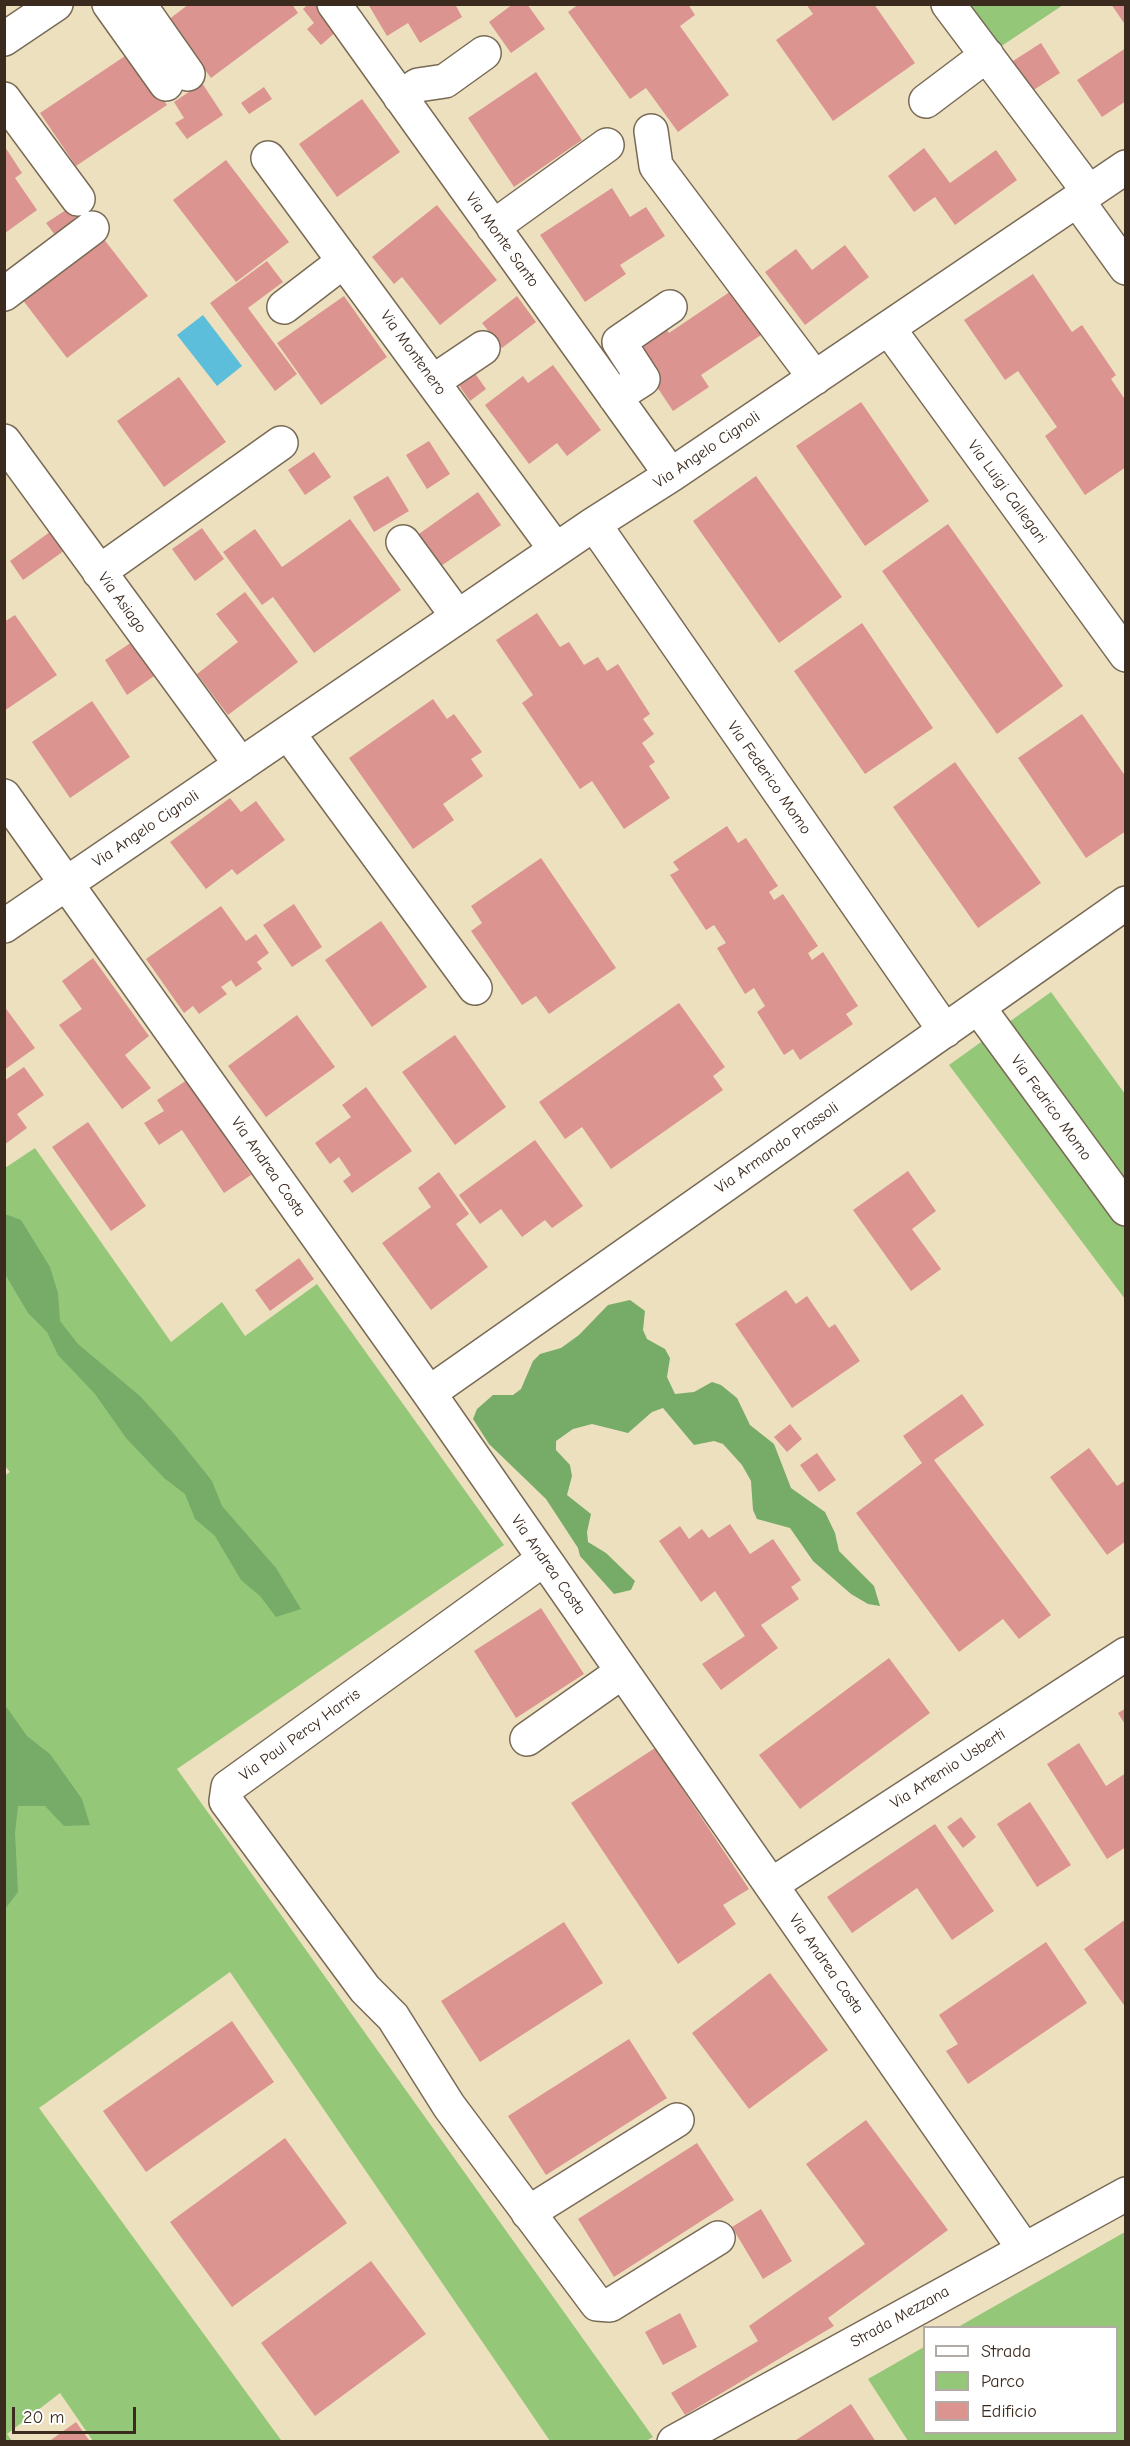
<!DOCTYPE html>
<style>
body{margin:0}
#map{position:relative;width:1130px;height:2446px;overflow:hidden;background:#ede0bf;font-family:"Comic Neue",sans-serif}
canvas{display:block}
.frame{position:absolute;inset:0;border:6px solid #3b2a1e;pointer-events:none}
.legend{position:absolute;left:923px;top:2326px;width:195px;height:108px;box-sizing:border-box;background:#fff;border:2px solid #b1aaa5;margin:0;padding:8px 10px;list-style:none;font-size:18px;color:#3b2a1e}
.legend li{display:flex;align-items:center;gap:12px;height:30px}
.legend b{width:30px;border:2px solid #b1aaa5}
.scale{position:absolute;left:12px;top:2407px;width:124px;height:27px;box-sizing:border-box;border:3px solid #3b2a1e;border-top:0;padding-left:8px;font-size:18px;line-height:21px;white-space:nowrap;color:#3b2a1e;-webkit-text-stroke:4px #fff;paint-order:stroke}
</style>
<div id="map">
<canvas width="1130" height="2446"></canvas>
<div class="frame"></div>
<ul class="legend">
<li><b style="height:8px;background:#fff"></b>Strada</li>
<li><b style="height:16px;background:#94c778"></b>Parco</li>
<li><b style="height:16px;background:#db9490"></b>Edificio</li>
</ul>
<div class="scale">20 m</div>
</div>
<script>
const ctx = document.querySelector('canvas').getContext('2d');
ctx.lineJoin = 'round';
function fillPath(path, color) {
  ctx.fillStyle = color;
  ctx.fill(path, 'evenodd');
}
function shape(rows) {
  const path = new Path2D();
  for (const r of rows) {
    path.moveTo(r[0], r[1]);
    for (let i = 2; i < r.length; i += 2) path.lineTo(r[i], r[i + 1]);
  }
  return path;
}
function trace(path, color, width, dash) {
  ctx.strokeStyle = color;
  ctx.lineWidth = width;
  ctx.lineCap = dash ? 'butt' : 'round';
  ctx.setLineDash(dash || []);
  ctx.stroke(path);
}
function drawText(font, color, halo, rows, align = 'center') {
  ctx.font = font + ' "Comic Neue",sans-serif';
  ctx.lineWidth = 4.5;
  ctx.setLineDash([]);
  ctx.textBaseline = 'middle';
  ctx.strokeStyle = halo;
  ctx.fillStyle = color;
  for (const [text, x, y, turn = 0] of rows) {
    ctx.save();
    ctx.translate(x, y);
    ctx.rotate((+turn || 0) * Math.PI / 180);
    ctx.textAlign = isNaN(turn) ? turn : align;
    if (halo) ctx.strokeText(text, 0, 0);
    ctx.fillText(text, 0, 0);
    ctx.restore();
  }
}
fillPath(shape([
 [965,5,1063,5,997,49],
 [1051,992,1125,1094,1125,1299,949,1065],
 [35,1148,171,1342,222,1302,245,1336,317,1284,504,1545,177,1769,653,2437,644,2442,550,2441,230,1972,39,2108,281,2440,93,2441,60,2393,7,2434,12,2441,5,2441,4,1476,10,1472,4,1465,5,1168],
 [1125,2232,1125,2441,908,2441,868,2379,924,2347,924,2432,1116,2432,1116,2328,958,2327]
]), '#94c778');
fillPath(shape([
 [5,1214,21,1220,50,1267,58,1293,60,1321,78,1344,140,1396,176,1436,212,1481,222,1506,276,1568,301,1609,276,1617,260,1596,241,1580,215,1536,195,1519,185,1494,164,1478,126,1438,95,1394,58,1355,47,1332,28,1313,5,1274],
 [630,1300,645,1311,643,1330,647,1339,665,1349,670,1358,667,1377,675,1394,694,1392,712,1382,721,1385,737,1398,750,1425,774,1444,791,1488,825,1512,835,1533,839,1551,874,1586,880,1606,868,1604,851,1594,813,1561,790,1528,757,1519,753,1510,751,1481,742,1465,723,1444,714,1441,694,1445,663,1408,652,1412,628,1433,592,1424,573,1429,556,1441,556,1450,570,1465,572,1476,567,1495,591,1514,587,1532,588,1542,606,1553,635,1581,631,1590,614,1594,580,1556,578,1548,546,1499,489,1444,473,1419,477,1409,493,1395,513,1395,521,1389,533,1361,540,1354,561,1348,579,1335,608,1305],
 [5,1705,27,1736,50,1754,82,1799,90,1825,64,1826,45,1806,18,1806,15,1833,18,1892,5,1909]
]), '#77ac68');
fillPath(shape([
 [203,315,242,366,217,386,177,335]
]), '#5cbeda');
fillPath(shape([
 [189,4,292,4,298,13,211,78,168,20],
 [308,4,315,4,337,31,321,45,307,29,314,23,303,9],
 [368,4,455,4,462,17,420,43,408,23,387,36],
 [513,4,527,4,545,29,511,53,489,22],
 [579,4,688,4,695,15,680,26,729,95,678,132,646,88,630,99,568,12],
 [806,4,874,4,915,63,833,121,776,40,813,14],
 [1111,4,1126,4,1126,26],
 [1041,43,1060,73,1032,91,1013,61],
 [1126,48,1126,101,1102,117,1077,80],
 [131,52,167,105,76,166,40,113],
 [536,72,582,140,514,187,468,118],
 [202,83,223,115,187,139,175,123,184,118,174,102],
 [264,87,272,99,249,114,241,103],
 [362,99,400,152,337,197,299,144],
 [5,147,22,173,15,178,37,210,5,233],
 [924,148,950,183,996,150,1017,180,955,225,935,197,914,212,888,176],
 [226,160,289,242,236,282,173,200],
 [612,188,630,217,646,207,665,236,620,265,626,274,585,302,540,235],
 [437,205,497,280,440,325,402,277,394,284,372,257],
 [69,208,77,220,55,235,46,223],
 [103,238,148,296,67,358,22,299],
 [845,245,869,277,805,325,765,272,796,249,812,270],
 [267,261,283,282,248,308,297,374,275,391,210,303],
 [1033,274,1072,332,1082,325,1116,375,1111,379,1126,401,1126,467,1085,495,1045,436,1057,427,1018,371,1005,380,964,320],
 [734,289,764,333,701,375,709,387,673,411,627,342,660,320,669,333],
 [344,296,387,357,321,405,277,343],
 [517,296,536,322,502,348,482,323],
 [553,365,601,430,567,456,557,443,529,464,485,405,523,376,528,383],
 [474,372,486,389,470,401,458,384],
 [179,377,226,442,164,487,117,421],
 [861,402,929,501,865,546,796,446],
 [429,441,450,474,427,489,406,455],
 [314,452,331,477,305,495,288,470],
 [388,476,409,511,374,532,353,497],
 [756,476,842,597,779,643,693,521],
 [478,492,501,525,438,568,416,536],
 [350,519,401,590,314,653,273,597,262,605,223,552,255,529,282,567],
 [948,524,1063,686,997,734,882,571],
 [202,528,224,559,195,581,172,549],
 [54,529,68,548,23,580,10,561],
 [245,592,298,662,228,715,197,674,238,642,216,614],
 [537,613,560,647,569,642,584,665,598,657,607,671,618,664,650,714,643,719,654,734,642,743,655,762,649,766,670,798,624,829,592,781,580,789,522,703,533,695,496,640],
 [15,615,57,675,4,711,4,622],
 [862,623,933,728,865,774,794,671],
 [135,640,157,674,127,695,105,660],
 [433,699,447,719,454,714,482,752,471,759,483,776,443,804,454,820,413,849,349,758],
 [92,701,130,757,70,798,32,742],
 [1082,714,1126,777,1126,831,1086,858,1018,758],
 [955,762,1041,883,978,928,893,807],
 [230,798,241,812,256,801,285,840,237,875,232,869,206,889,170,842],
 [727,826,738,843,746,838,778,886,769,892,774,900,783,894,818,946,808,953,812,960,823,952,858,1006,846,1014,853,1024,800,1060,793,1049,784,1055,757,1012,765,1006,754,988,745,994,717,948,726,943,714,925,706,930,670,875,679,870,673,862],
 [541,858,616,968,549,1014,536,996,522,1005,471,931,482,923,471,906],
 [294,904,322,947,292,967,263,925],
 [221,906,246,941,256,934,269,953,257,962,262,969,236,987,231,980,221,987,227,994,199,1014,193,1006,184,1013,146,959],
 [381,921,427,987,372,1027,325,960],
 [93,958,149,1036,125,1055,151,1088,122,1109,59,1025,82,1009,62,981],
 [679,1003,725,1067,713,1076,723,1090,611,1169,582,1127,565,1139,539,1102],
 [4,1006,35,1048,4,1070],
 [297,1015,335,1067,266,1117,228,1066],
 [455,1035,506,1107,455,1145,402,1072],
 [24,1067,44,1095,17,1114,27,1128,4,1145,4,1081],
 [187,1080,251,1175,224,1193,182,1130,159,1145,144,1123,164,1111,157,1100],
 [366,1087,412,1151,352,1193,343,1181,351,1175,339,1157,330,1164,315,1143,351,1117,342,1105],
 [88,1122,146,1206,111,1231,52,1147],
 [535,1140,583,1206,552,1228,545,1220,522,1237,501,1209,480,1224,459,1195],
 [908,1171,936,1211,912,1229,941,1269,911,1291,853,1210],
 [439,1172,469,1214,456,1224,488,1267,431,1310,382,1243,431,1207,418,1188],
 [299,1258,314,1279,270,1311,255,1290],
 [786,1290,796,1304,807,1296,829,1328,835,1324,860,1361,792,1408,735,1324],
 [962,1394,984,1425,934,1460,1051,1615,1019,1639,1003,1619,959,1652,856,1513,922,1463,903,1436],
 [790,1424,802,1439,787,1452,774,1437],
 [1089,1448,1117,1486,1126,1480,1126,1541,1107,1555,1050,1477],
 [817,1453,836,1480,819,1492,800,1465],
 [730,1524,750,1554,773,1539,801,1580,791,1587,799,1599,761,1625,778,1648,721,1690,702,1664,745,1636,715,1591,701,1602,659,1541,680,1526,689,1539,702,1529,709,1538],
 [541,1608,584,1674,516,1718,474,1651],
 [889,1658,930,1713,800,1809,759,1755],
 [1126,1708,1126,1726,1118,1713],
 [1079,1743,1106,1786,1126,1773,1126,1847,1107,1859,1047,1764],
 [655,1748,749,1889,723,1905,736,1924,678,1964,571,1803],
 [1030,1802,1071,1865,1037,1887,997,1824],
 [961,1817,976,1837,963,1848,947,1827],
 [935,1824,994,1911,952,1940,917,1888,852,1933,827,1897],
 [1126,1919,1126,2008,1084,1949],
 [564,1922,603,1983,480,2062,441,2001],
 [1046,1942,1087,2003,968,2084,946,2051,958,2044,939,2015],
 [770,1973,828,2050,749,2109,692,2033],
 [232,2021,274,2082,146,2172,103,2111],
 [629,2039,667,2098,546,2175,508,2116],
 [866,2120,948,2230,828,2318,834,2326,685,2415,671,2393,758,2341,749,2326,865,2244,806,2164],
 [285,2138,347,2223,232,2307,170,2222],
 [697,2143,734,2200,614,2277,578,2219],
 [761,2209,792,2261,763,2279,732,2227],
 [371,2261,426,2334,315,2416,261,2343],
 [680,2313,697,2347,663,2365,645,2332],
 [851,2404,876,2442,793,2442],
 [76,2422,89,2440,48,2442]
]), '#db9490');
const minor = shape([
 [109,4,166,84],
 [139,4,188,74],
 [334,4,671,475],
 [948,4,1089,192],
 [4,39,56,4],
 [400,97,418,85,445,81,484,53],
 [4,99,78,199],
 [926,101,987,55],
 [651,131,656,166,815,378],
 [268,158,556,550],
 [1077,200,1126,268],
 [493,227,607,145],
 [4,294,92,228],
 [284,307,344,261],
 [889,329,1126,655],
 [434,381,483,348],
 [615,397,643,379,619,342,670,307],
 [4,441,241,765],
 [594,524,945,1031],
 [403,542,458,617],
 [99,572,281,443],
 [288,733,475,988],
 [4,796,429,1393,1024,2249],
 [4,926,594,524,671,475,1126,167],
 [978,1007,1126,1209],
 [429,1393,1126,903],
 [544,1559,228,1787,226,1801,365,1989,393,2017,449,2106,597,2304,610,2305,718,2238],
 [527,1739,622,1672],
 [771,1885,1126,1654],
 [528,2213,677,2120],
 [674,2442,1126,2194]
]);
trace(minor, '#796a56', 36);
trace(minor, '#fff', 33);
drawText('16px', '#3b2a1e', '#fff', [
 ["Via Monte Santo",502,240,54],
 ["Via Montenero",413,353,54],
 ["Via Angelo Cignoli",707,450,-34],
 ["Via Luigi Callegari",1007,492,54],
 ["Via Asiago",122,603,54],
 ["Via Federico Momo",769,778,55],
 ["Via Angelo Cignoli",146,829,-34],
 ["Via Fedrico Momo",1051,1108,54],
 ["Via Armando Prassoli",777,1148,-35],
 ["Via Andrea Costa",268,1167,55],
 ["Via Andrea Costa",548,1565,55],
 ["Via Paul Percy Harris",300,1735,-36],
 ["Via Artemio Usberti",948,1769,-33],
 ["Via Andrea Costa",826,1964,55],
 ["Strada Mezzana",900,2317,-29]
]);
</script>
